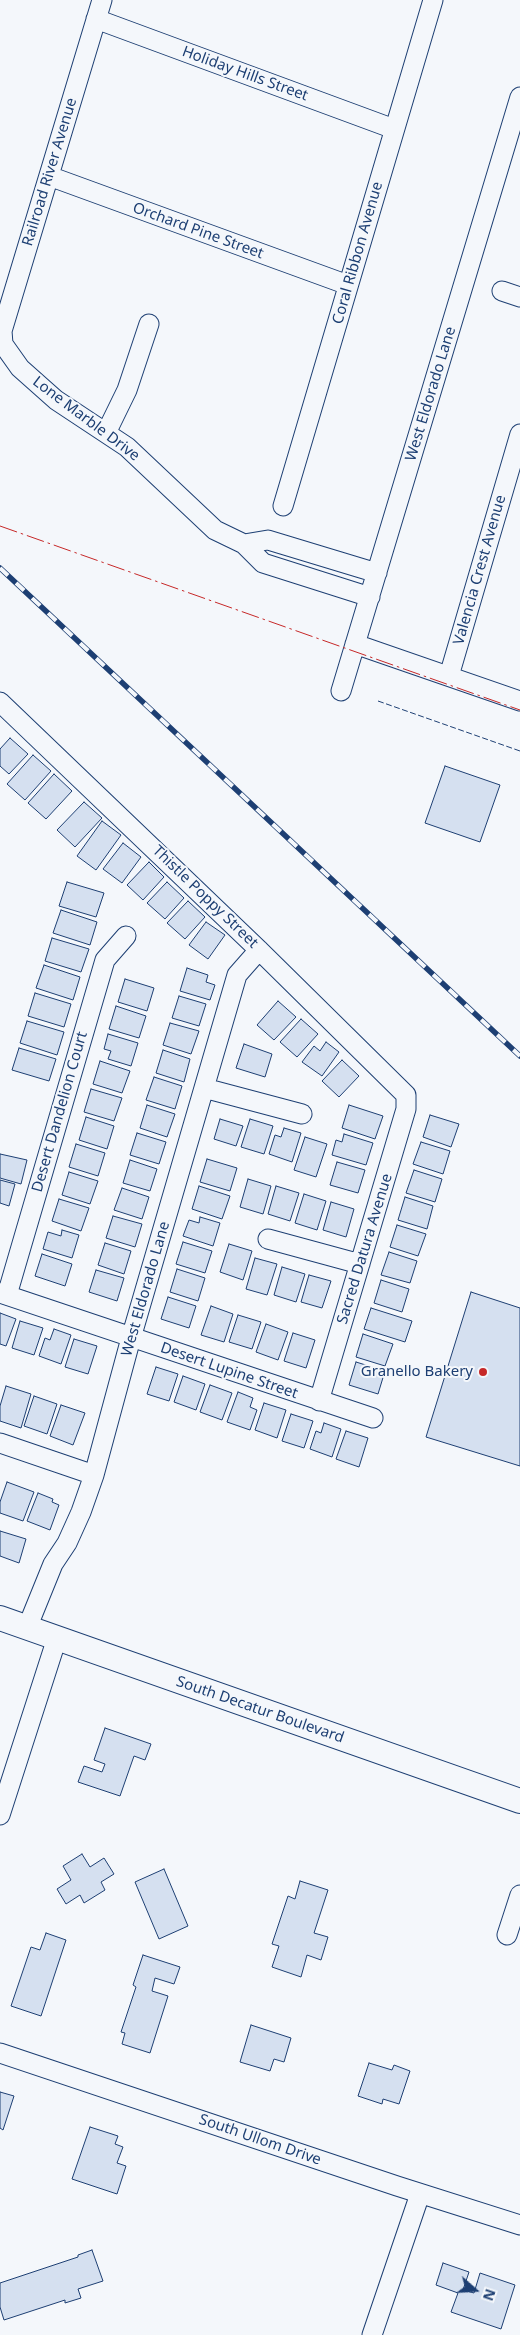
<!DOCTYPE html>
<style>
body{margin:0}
#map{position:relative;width:520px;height:2335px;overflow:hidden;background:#f4f7fb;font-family:"Noto Sans",sans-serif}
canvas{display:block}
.north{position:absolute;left:450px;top:2265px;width:50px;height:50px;-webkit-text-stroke:4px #f4f7fb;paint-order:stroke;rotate:109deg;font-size:14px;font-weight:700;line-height:20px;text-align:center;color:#1d3f73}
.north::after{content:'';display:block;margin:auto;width:18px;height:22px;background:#1d3f73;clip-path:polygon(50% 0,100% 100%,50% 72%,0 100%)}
</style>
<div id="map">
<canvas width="520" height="2335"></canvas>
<div class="north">N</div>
</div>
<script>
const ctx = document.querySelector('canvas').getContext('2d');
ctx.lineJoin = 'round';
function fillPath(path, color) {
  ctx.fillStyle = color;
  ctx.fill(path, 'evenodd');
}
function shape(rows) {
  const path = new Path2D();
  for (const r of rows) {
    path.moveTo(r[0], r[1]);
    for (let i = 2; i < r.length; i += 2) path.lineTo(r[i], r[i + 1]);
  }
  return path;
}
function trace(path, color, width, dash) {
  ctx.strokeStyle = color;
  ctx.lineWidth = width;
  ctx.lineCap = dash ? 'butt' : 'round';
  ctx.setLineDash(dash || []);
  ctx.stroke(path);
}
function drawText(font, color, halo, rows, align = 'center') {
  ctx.font = font + ' "Noto Sans",sans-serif';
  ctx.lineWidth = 4;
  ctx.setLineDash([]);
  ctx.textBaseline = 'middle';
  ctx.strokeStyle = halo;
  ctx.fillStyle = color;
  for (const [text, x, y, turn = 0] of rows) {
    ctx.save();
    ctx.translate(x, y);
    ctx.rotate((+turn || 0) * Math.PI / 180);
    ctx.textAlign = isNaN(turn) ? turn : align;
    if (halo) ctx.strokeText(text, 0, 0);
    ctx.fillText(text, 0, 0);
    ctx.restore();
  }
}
const building = shape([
 [10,738,28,754,9,774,0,766,0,749,10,738],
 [33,755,51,771,25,800,7,784,33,755],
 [445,766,500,785,480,842,425,823,445,766],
 [54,774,72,791,46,819,28,803,54,774],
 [84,802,102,818,75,847,57,830,84,802],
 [102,821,121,835,96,870,77,856,102,821],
 [123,843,141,857,122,883,103,869,123,843],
 [149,862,164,877,143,900,127,885,149,862],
 [67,882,104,893,96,917,59,906,67,882],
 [167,882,184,898,165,919,147,903,167,882],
 [188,901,205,917,185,939,167,923,188,901],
 [61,910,97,922,90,945,53,933,61,910],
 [206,922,225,935,208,959,189,945,206,922],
 [52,938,89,949,81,972,45,961,52,938],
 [44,965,80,977,73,1000,36,988,44,965],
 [187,968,208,975,206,982,215,985,210,1000,180,991,187,968],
 [125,979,154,988,147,1011,118,1002,125,979],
 [35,993,71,1004,64,1027,28,1016,35,993],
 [179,996,206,1004,199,1026,172,1018,179,996],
 [278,1001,296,1017,274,1040,257,1025,278,1001],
 [116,1006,146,1016,139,1038,109,1029,116,1006],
 [301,1019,318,1034,297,1057,280,1042,301,1019],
 [27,1021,64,1032,57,1055,20,1043,27,1021],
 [170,1023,199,1031,191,1054,163,1045,170,1023],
 [108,1034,138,1043,131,1066,108,1059,111,1051,104,1049,108,1034],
 [326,1042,339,1052,322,1076,302,1062,314,1046,320,1051,326,1042],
 [244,1044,272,1054,265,1077,236,1068,244,1044],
 [19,1048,56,1059,49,1081,12,1070,19,1048],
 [163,1050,190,1059,184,1082,156,1073,163,1050],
 [342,1060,359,1076,339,1097,322,1081,342,1060],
 [100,1061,130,1071,122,1093,93,1084,100,1061],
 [154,1077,182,1086,175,1109,146,1100,154,1077],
 [91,1089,122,1098,114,1121,84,1112,91,1089],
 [147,1105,175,1114,167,1137,140,1128,147,1105],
 [349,1105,383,1116,375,1139,342,1128,349,1105],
 [430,1115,459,1124,451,1147,423,1137,430,1115],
 [86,1117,114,1126,107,1149,79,1140,86,1117],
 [220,1119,243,1126,236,1146,214,1139,220,1119],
 [250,1119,273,1126,264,1154,241,1147,250,1119],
 [284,1128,301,1133,292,1162,269,1154,275,1135,281,1137,284,1128],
 [137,1133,166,1142,159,1164,130,1155,137,1133],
 [344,1134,373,1143,366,1165,332,1155,336,1140,342,1142,344,1134],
 [305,1137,327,1144,316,1177,294,1170,305,1137],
 [421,1142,450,1151,443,1174,413,1164,421,1142],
 [76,1144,105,1153,98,1176,69,1167,76,1144],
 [0,1154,27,1160,21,1184,0,1178,0,1154],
 [207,1159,237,1168,230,1191,200,1182,207,1159],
 [130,1160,157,1169,150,1191,123,1183,130,1160],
 [337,1162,365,1170,358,1193,330,1185,337,1162],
 [414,1170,442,1179,435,1202,406,1193,414,1170],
 [69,1172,98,1181,90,1204,62,1195,69,1172],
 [248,1179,271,1186,263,1214,240,1207,248,1179],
 [0,1180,15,1184,9,1206,0,1203,0,1180],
 [199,1186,230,1196,222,1219,192,1209,199,1186],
 [276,1186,299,1193,290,1221,268,1214,276,1186],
 [122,1188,149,1197,142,1219,114,1210,122,1188],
 [304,1194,326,1201,317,1230,295,1223,304,1194],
 [405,1197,433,1206,427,1229,398,1220,405,1197],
 [59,1199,89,1208,81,1231,52,1221,59,1199],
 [331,1202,354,1209,346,1237,323,1230,331,1202],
 [113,1216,142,1224,135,1247,106,1238,113,1216],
 [200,1217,220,1223,213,1246,183,1236,189,1220,199,1223,200,1217],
 [397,1225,426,1234,418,1256,390,1247,397,1225],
 [62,1230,79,1235,72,1258,43,1249,48,1232,61,1236,62,1230],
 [183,1242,212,1251,205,1273,176,1264,183,1242],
 [105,1243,131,1251,124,1274,98,1265,105,1243],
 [229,1244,252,1251,243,1280,220,1272,229,1244],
 [389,1252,417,1261,410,1283,381,1275,389,1252],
 [42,1254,72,1264,65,1286,35,1276,42,1254],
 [255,1258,277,1264,267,1295,246,1289,255,1258],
 [282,1267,305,1274,296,1302,274,1295,282,1267],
 [177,1269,205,1278,198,1301,170,1292,177,1269],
 [96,1270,124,1278,117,1301,89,1292,96,1270],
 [309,1275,331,1281,322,1308,301,1302,309,1275],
 [381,1280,409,1289,402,1312,374,1303,381,1280],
 [471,1292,520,1308,520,1466,426,1437,471,1292],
 [168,1297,196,1306,189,1328,161,1319,168,1297],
 [211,1306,233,1314,224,1342,201,1335,211,1306],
 [371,1308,412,1321,405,1342,364,1329,371,1308],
 [0,1313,16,1319,6,1346,0,1344,0,1313],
 [238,1315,261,1322,252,1349,229,1342,238,1315],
 [20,1321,43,1328,34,1355,12,1348,20,1321],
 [266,1324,288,1332,278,1360,256,1352,266,1324],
 [54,1329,71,1335,61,1364,39,1356,45,1338,50,1340,54,1329],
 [293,1333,315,1340,306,1368,284,1361,293,1333],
 [363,1334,393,1344,385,1366,356,1357,363,1334],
 [74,1339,97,1346,88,1374,65,1367,74,1339],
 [356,1362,385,1371,378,1394,349,1385,356,1362],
 [156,1367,178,1374,169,1401,147,1394,156,1367],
 [183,1376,205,1384,196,1410,174,1402,183,1376],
 [210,1385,232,1393,222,1420,200,1412,210,1385],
 [6,1386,31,1394,21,1428,0,1421,0,1406,6,1386],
 [238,1392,253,1398,250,1407,257,1410,250,1430,227,1422,238,1392],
 [34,1396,57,1404,47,1434,24,1426,34,1396],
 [264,1403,286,1410,277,1438,255,1430,264,1403],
 [61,1405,85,1413,73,1445,50,1436,61,1405],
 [291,1414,313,1421,304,1448,282,1441,291,1414],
 [324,1423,341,1429,332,1457,310,1449,316,1431,321,1433,324,1423],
 [346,1431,368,1438,359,1467,336,1459,346,1431],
 [7,1482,34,1492,23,1521,0,1513,0,1502,7,1482],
 [38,1493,53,1499,52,1502,59,1505,50,1530,27,1521,38,1493],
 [0,1531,26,1539,19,1563,0,1556,0,1531],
 [105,1728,151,1744,145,1760,134,1756,120,1796,78,1782,84,1766,102,1772,105,1764,94,1760,105,1728],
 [82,1854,90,1867,104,1858,114,1874,101,1882,105,1890,84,1903,80,1895,66,1904,57,1889,71,1880,63,1866,82,1854],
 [164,1869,188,1926,159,1939,135,1882,164,1869],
 [300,1881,328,1890,314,1933,328,1937,321,1960,307,1955,301,1977,272,1967,279,1946,272,1944,288,1896,295,1899,300,1881],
 [46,1933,66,1940,41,2016,11,2006,31,1947,40,1950,46,1933],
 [143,1955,180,1967,174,1984,155,1978,152,1991,168,1996,150,2053,122,2044,125,2033,121,2032,136,1987,133,1985,143,1955],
 [251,2025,291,2038,284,2062,274,2059,270,2071,240,2062,251,2025],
 [369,2063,392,2070,394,2065,410,2071,399,2104,383,2099,382,2104,358,2096,369,2063],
 [0,2092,14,2096,3,2130,0,2128,0,2092],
 [90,2127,118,2136,115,2144,123,2147,117,2163,126,2166,117,2194,72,2179,90,2127],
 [92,2250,103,2281,78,2289,81,2298,65,2303,65,2300,4,2320,0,2307,0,2283,78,2257,78,2255,92,2250],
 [443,2263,469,2272,463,2290,474,2293,480,2273,515,2285,501,2329,451,2312,458,2293,436,2285,443,2263]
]);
fillPath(building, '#d5e0f0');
trace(building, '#1d3f73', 1);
const minor = shape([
 [102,0,2,331,3,344,20,368,56,400,127,447,215,530,244,544,263,563,370,597],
 [96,19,394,129],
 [49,176,348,285],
 [502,291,520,297],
 [106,433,127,390,149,324],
 [283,506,433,0],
 [244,544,268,540,377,573],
 [355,644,520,701],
 [449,676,520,434],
 [341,691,520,97],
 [0,702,259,950,406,1095,406,1109,319,1401],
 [204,1088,302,1114],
 [268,1239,360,1264],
 [0,1293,373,1418],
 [7,1295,105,960,126,936],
 [0,1443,94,1475],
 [27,1628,53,1564,67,1543,81,1512,94,1475,131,1338,237,975,259,950],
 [0,1815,57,1638],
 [507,1935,520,1895],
 [0,2053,397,2186,520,2225],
 [372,2335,420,2194]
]);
const major = shape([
 [0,1618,520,1801]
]);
trace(minor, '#1d3f73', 21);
trace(major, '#1d3f73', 26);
trace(minor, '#f4f7fb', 19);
trace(major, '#f4f7fb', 24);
const rail = shape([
 [0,568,520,1056]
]);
trace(rail, '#1d3f73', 5.5);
trace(rail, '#f4f7fb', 4, [11]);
trace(shape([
 [378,701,520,751]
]), '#1d3f73', 1, [6, 2.5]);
trace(shape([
 [0,526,520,710]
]), '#c62828', 1, [18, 4, 2.5, 4]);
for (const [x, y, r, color] of [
 [483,1372,5,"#c62828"]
]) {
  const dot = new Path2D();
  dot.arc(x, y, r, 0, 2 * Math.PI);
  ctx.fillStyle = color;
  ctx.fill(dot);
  trace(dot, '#f4f7fb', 2);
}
drawText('15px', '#1d3f73', '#f4f7fb', [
 ["Holiday Hills Street",245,74,20],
 ["Railroad River Avenue",50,172,-73],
 ["Orchard Pine Street",198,231,20],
 ["Coral Ribbon Avenue",358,253,-74],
 ["West Eldorado Lane",431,394,-73],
 ["Lone Marble Drive",86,419,37],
 ["Valencia Crest Avenue",480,570,-74],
 ["Thistle Poppy Street",205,897,44],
 ["Desert Dandelion Court",60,1112,-74],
 ["Sacred Datura Avenue",365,1249,-73],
 ["West Eldorado Lane",146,1289,-74],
 ["Desert Lupine Street",229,1371,19],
 ["South Decatur Boulevard",260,1710,19],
 ["South Ullom Drive",260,2140,19]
]);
drawText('15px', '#1d3f73', '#f4f7fb', [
 ["Granello Bakery",473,1372]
], 'right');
</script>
